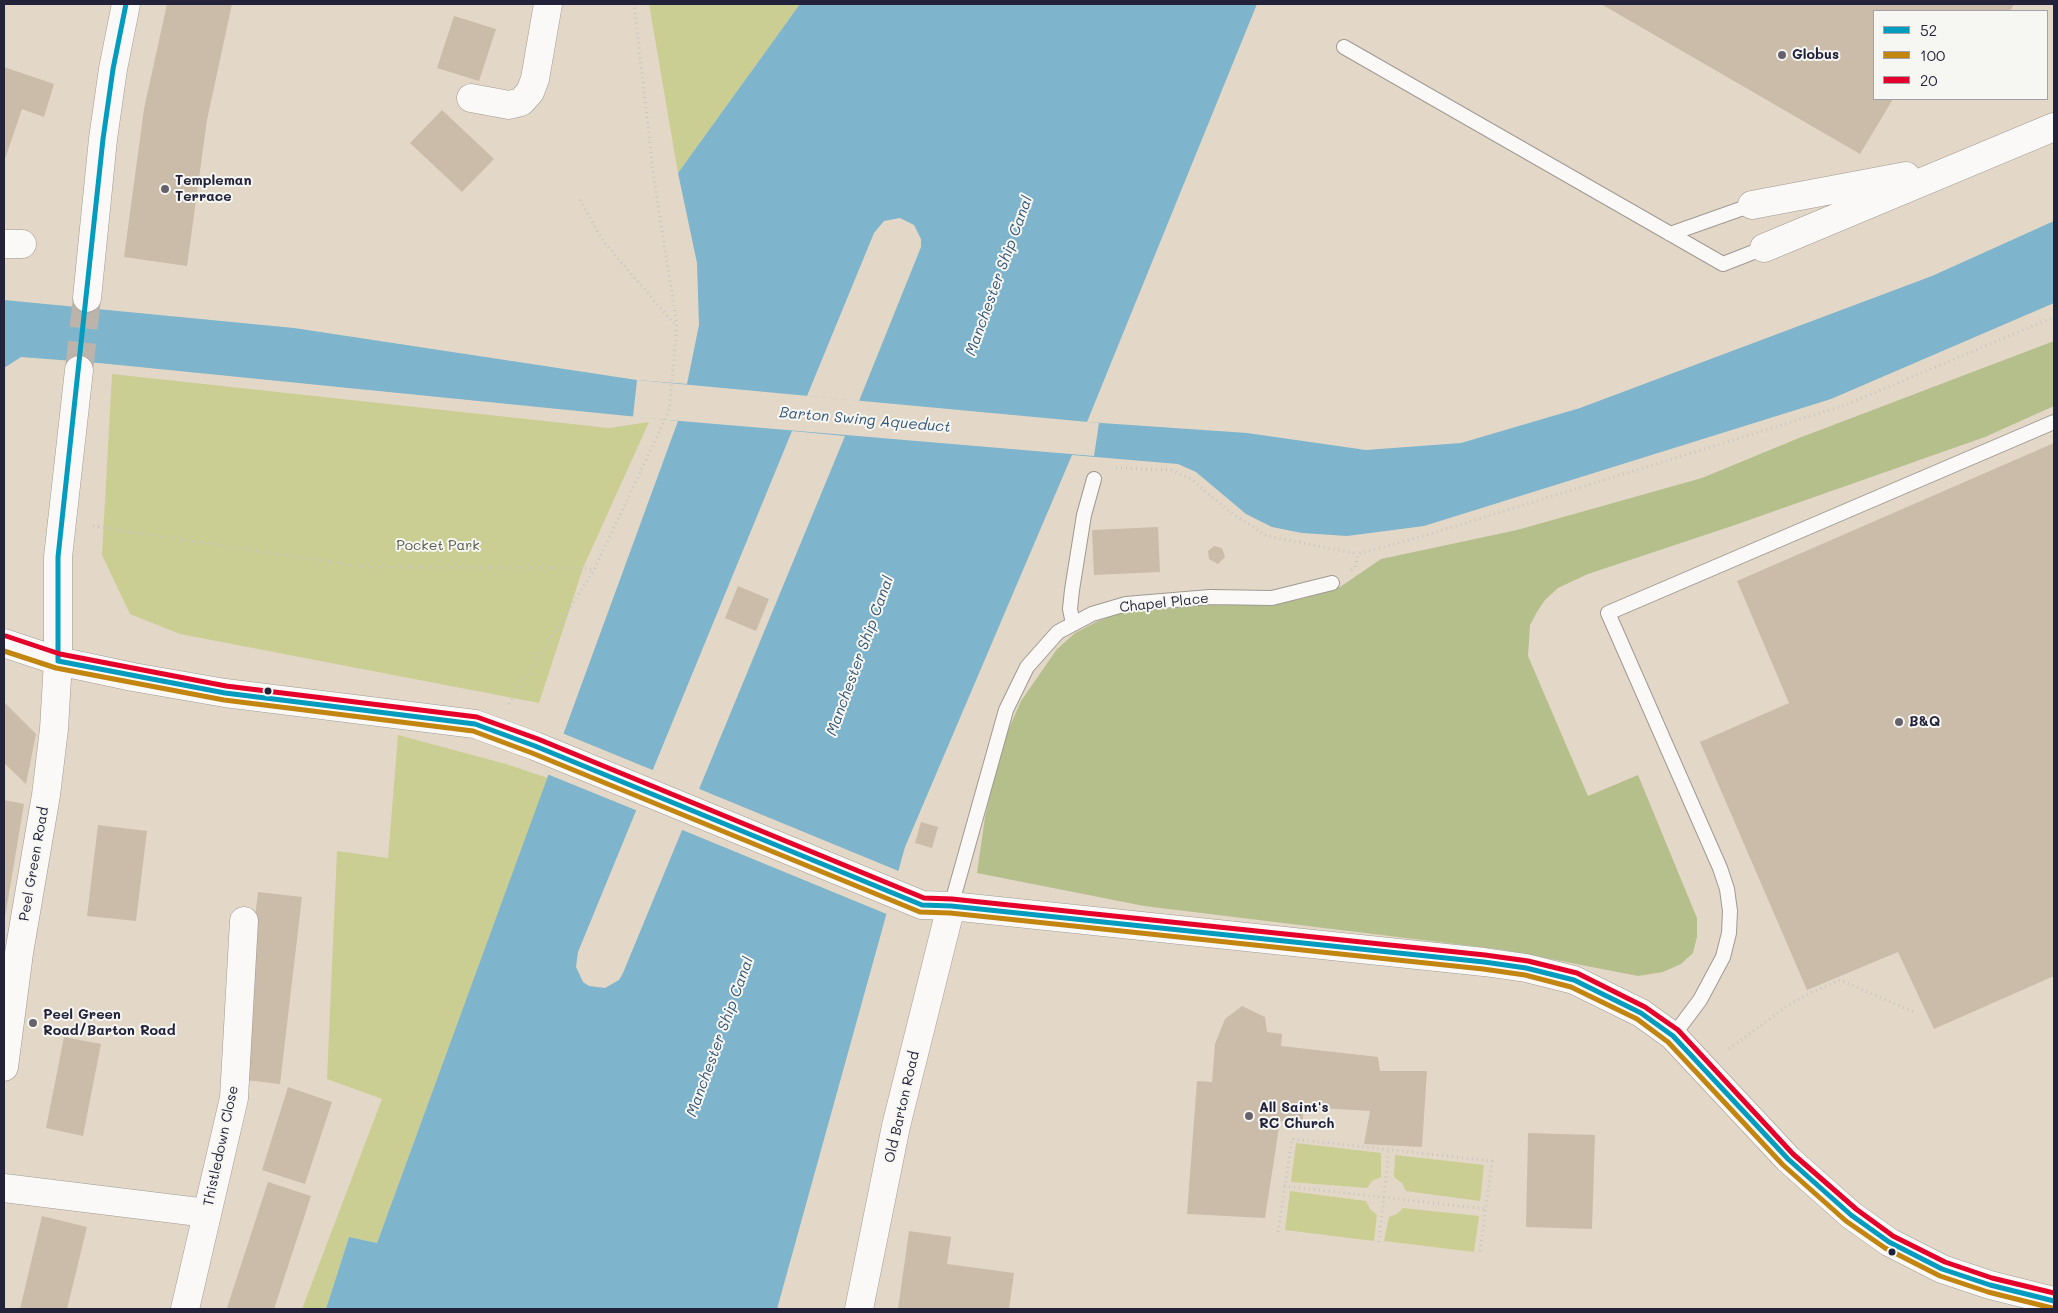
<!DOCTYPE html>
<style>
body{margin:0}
#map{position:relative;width:2058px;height:1313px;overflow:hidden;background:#e3d8c7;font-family:Mali,sans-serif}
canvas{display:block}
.frame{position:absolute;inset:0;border:5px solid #22223b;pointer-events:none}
.legend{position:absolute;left:1873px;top:10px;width:175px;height:90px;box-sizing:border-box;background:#f6f6f2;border:1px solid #a1a1a9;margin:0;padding:6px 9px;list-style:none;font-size:15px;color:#22223b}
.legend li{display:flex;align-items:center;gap:10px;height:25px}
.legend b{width:25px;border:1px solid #a1a1a9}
</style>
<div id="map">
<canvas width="2058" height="1313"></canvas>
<div class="frame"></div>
<ul class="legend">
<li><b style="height:6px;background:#039cbf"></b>52</li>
<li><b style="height:6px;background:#c2850f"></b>100</li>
<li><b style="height:6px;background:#e4002b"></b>20</li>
</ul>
</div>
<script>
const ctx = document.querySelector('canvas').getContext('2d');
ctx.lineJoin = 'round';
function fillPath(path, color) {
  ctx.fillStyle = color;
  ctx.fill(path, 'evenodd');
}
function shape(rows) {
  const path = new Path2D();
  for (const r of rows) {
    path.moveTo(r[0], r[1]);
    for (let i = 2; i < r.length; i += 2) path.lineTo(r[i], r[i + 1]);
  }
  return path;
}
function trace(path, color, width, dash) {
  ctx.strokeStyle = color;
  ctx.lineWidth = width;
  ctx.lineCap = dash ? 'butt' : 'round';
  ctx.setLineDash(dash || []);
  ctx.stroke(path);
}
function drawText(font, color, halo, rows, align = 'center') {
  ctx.font = font + ' Mali,sans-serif';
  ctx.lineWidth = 4;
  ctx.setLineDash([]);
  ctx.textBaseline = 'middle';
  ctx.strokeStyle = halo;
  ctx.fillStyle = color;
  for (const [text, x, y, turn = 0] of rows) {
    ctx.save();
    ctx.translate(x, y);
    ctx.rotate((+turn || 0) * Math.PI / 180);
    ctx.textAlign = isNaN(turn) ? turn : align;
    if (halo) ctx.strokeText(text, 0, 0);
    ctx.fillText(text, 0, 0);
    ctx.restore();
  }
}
fillPath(shape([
 [649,4,800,4,678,173],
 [112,374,609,428,649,422,583,568,539,703,180,634,130,614,102,555],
 [398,735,506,764,548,778,377,1243,349,1237,326,1309,302,1309,382,1099,327,1079,337,851,388,858],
 [1296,1143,1381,1153,1381,1177,1372,1181,1367,1188,1291,1182],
 [1395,1155,1484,1165,1480,1201,1406,1191,1402,1183,1394,1177],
 [1290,1191,1366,1201,1370,1209,1377,1215,1374,1241,1285,1230],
 [1403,1208,1479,1216,1474,1252,1384,1241,1389,1217,1397,1214]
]), '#cace92');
fillPath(shape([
 [2054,341,2054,406,1985,437,1732,526,1588,574,1558,588,1545,600,1537,612,1530,625,1528,656,1588,796,1638,775,1697,918,1697,937,1693,953,1681,964,1663,972,1638,976,1504,950,1144,906,977,873,985,817,1001,746,1021,701,1057,649,1075,633,1098,621,1121,613,1232,603,1273,605,1305,598,1340,587,1381,559,1517,530,1702,478,1799,438]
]), '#b5bf8c');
fillPath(shape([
 [800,4,1257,4,1087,422,1247,433,1366,450,1461,443,1580,408,1932,276,2054,221,2054,303,1831,399,1424,526,1347,536,1302,533,1272,527,1246,514,1196,472,1178,464,1072,455,905,847,777,1309,326,1309,349,1237,377,1243,678,421,99,363,21,357,4,368,4,300,294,328,637,380,687,384,699,325,697,263,678,173],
 [900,218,914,225,921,239,921,247,859,401,807,396,874,233,884,221],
 [792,431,845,436,623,973,619,980,605,988,589,986,583,982,576,967,578,952]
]), '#7eb4cc');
fillPath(shape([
 [637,380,1099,423,1094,456,633,417],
 [562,733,655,771,638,811,547,774],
 [697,788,901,872,889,915,680,829]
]), '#e3d8c7');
fillPath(shape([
 [167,4,232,4,207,120,187,266,124,257,144,109],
 [1601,4,2014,4,2010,11,1874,11,1874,99,1893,99,1860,154],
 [454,16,496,29,479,81,437,68],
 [4,67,54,84,44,117,22,109,4,162],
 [442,110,494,159,462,192,410,143],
 [2054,443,2054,976,1934,1029,1898,952,1807,990,1700,742,1789,703,1737,581],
 [1158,527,1160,572,1094,575,1092,530],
 [1214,546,1222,548,1225,557,1218,564,1209,559,1208,551],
 [738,586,769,599,756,631,725,618],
 [4,702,36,734,26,784,4,763],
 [4,800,24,804,5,917,4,917],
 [921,822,938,827,932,848,915,843],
 [98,825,147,831,136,921,87,916],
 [258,892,302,897,280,1084,236,1079],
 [1242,1006,1265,1017,1267,1032,1282,1034,1281,1046,1378,1057,1380,1071,1427,1071,1422,1147,1364,1144,1370,1111,1303,1107,1303,1123,1280,1121,1265,1218,1187,1214,1197,1081,1212,1082,1215,1044,1225,1019],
 [64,1037,101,1044,83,1136,46,1128],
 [288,1087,332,1102,305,1184,262,1170],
 [1528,1133,1595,1135,1592,1229,1526,1227],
 [268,1182,311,1196,274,1309,230,1309,227,1308],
 [42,1216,87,1227,67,1309,20,1309],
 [909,1231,951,1237,947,1264,1014,1273,1009,1309,898,1309]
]), '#cbbba9');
trace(shape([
 [79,370,87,298]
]), '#bcb4ab', 28, [28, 14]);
const service = shape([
 [1344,47,1723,264,1764,248],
 [1670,234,1752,205],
 [1073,624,1070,609,1072,590,1084,515,1094,479],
 [951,906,1006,710,1027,667,1058,632,1092,614,1126,604,1210,597,1272,598,1332,583],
 [1673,1036,1700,1000,1723,957,1729,933,1730,911,1727,889,1720,868,1608,613,2054,422]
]);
const minor = shape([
 [471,98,509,105,521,102,530,92,535,79,548,4],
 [1752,205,1906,176],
 [4,244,22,244],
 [1764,248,2054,127],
 [4,1188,207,1213],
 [185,1309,234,1098,244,921],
 [859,1309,896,1126,951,906]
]);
const tertiary = shape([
 [4,1067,19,953,46,795,54,729,58,661]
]);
const secondary = shape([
 [87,298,103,139,113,69,126,4],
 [4,643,58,661,133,677,225,693,475,724,535,746,922,905,951,906,1484,962,1526,968,1574,980,1641,1013,1673,1036,1788,1159,1851,1215,1889,1242,1942,1269,1990,1285,2054,1301],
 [58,661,58,557,79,370]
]);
trace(service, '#9f9992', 16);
trace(minor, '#9f9992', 29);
trace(tertiary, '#9f9992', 29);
trace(secondary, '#9f9992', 29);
trace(shape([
 [580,200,603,241,676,326],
 [1116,468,1171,470,1191,479,1230,512,1267,536,1358,554],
 [93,526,363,567,583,568,594,570],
 [1351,570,1355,567,1358,554,1430,534,1843,406,2054,317],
 [509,704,594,570,669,411,677,326,654,179,634,4],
 [1729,1049,1787,1006,1808,994,1840,980,1914,1012],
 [1284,1186,1486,1209],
 [1278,1232,1292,1139,1492,1161,1480,1252],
 [1379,1242,1389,1149]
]), '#c7c5c3', 3, [1, 4]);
trace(service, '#fbf9f7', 14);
trace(minor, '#fbf9f7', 28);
trace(tertiary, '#fbf9f7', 28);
trace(secondary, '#fbf9f7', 28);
trace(shape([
 [58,661,225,693,475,724,535,746,922,905,951,906,1484,962,1526,968,1574,980,1641,1013,1673,1036,1788,1159,1851,1215,1889,1242,1942,1269,1990,1285,2054,1301],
 [58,661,58,557,103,139,113,69,126,4]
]), '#039cbf', 5);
trace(shape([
 [4,651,56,668,224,700,473,731,532,753,920,912,950,913,1483,969,1525,975,1571,987,1637,1019,1668,1042,1783,1165,1846,1221,1885,1248,1940,1276,1988,1292,2052,1308]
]), '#c2850f', 5);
trace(shape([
 [6,636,60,654,226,686,477,717,538,739,924,898,952,899,1485,955,1528,961,1577,973,1645,1007,1678,1030,1793,1154,1856,1209,1893,1236,1945,1262,1992,1278,2054,1293]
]), '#e4002b', 5);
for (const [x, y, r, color] of [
 [1782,55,5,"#66626c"],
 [165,189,5,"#66626c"],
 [268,691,4.5,"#22223b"],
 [1899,722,5,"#66626c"],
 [33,1023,5,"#66626c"],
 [1249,1116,5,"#66626c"],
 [1892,1252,4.5,"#22223b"]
]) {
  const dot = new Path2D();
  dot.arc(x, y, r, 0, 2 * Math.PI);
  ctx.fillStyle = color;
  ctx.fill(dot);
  trace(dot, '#f6f6f2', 2);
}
drawText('bold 14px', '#22223b', '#f6f6f2', [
 ["Globus",1792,55],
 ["Templeman",175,181],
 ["Terrace",175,197],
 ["B&Q",1909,722],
 ["Peel Green",43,1015],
 ["Road/Barton Road",43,1031],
 ["All Saint's",1259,1108],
 ["RC Church",1259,1124]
], 'left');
drawText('14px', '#555b4a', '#f6f6f2', [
 ["Pocket Park",438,546]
]);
drawText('14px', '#22223b', '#f6f6f2', [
 ["Chapel Place",1164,603,-6],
 ["Peel Green Road",34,864,-80],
 ["Old Barton Road",902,1107,-77],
 ["Thistledown Close",221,1146,-78]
]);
drawText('italic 15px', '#365676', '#f6f6f2', [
 ["Manchester Ship Canal",999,276,-70],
 ["Barton Swing Aqueduct",865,420,5],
 ["Manchester Ship Canal",860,656,-70],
 ["Manchester Ship Canal",720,1037,-70]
]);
</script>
